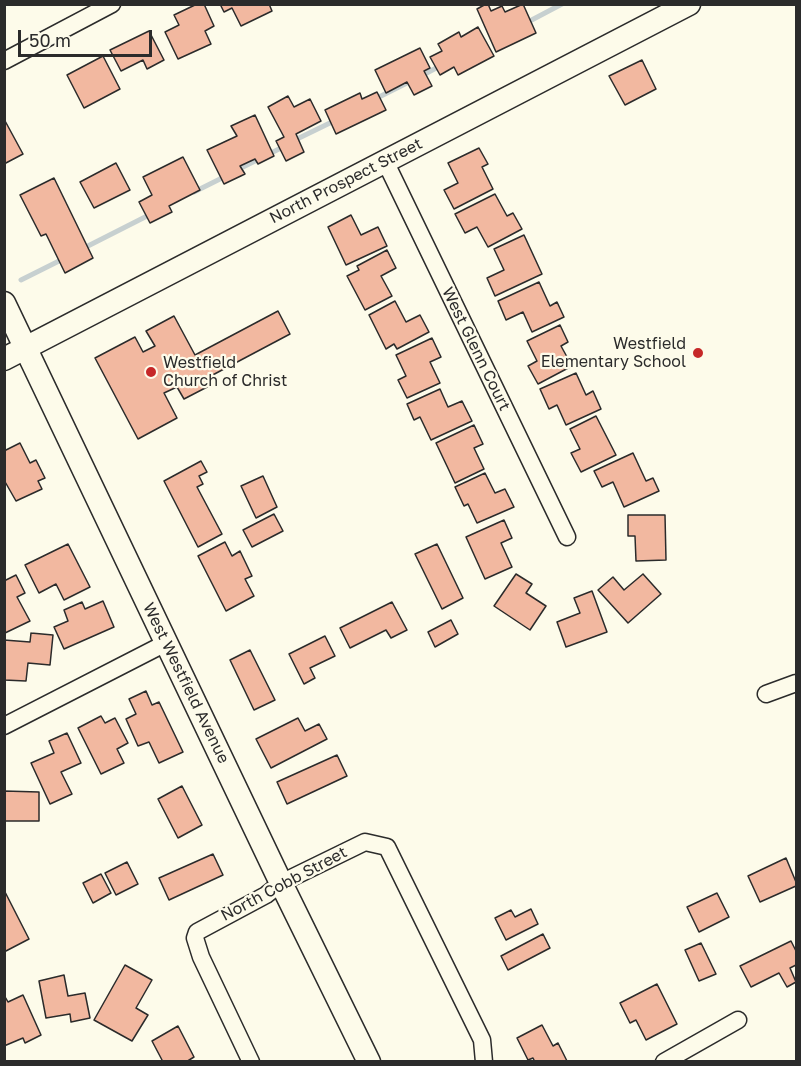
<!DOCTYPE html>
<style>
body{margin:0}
#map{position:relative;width:801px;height:1066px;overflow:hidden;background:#fdfbea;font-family:"Golos Text",sans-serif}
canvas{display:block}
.frame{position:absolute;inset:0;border:6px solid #2b2b2b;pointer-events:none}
.scale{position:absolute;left:18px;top:30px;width:134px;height:27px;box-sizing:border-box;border:3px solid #2b2b2b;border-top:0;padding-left:8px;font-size:18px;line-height:21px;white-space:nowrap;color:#2b2b2b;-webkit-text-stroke:4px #fdfbea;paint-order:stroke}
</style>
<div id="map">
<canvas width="801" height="1066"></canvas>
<div class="frame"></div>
<div class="scale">50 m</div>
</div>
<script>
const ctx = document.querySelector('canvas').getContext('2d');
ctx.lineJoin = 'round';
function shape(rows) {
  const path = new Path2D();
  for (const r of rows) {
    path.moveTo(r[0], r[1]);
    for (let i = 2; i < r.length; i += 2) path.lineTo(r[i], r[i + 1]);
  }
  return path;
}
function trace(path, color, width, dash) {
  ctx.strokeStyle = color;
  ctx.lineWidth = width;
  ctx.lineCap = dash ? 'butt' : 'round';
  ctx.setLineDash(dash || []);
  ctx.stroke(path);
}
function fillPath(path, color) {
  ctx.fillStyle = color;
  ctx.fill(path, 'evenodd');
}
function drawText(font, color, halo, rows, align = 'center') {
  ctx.font = font + ' "Golos Text",sans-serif';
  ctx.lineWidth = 4.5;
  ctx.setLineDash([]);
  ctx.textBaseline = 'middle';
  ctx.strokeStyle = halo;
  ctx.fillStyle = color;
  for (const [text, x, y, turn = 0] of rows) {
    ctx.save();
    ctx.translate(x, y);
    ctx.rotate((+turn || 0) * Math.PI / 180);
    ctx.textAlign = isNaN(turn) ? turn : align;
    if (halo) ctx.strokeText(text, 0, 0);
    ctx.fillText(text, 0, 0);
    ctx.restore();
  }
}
trace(shape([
 [526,23,562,4],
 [421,76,442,65],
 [373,100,413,80],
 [293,141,336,120],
 [237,170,285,146],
 [194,192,226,176],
 [82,249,151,214],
 [21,280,63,259]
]), '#c7d0d0', 5);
const building = shape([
 [197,4,204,4,214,26,205,31,211,44,178,59,165,32,179,25,174,15,197,4],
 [220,4,269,4,272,11,241,26,232,8,224,12,220,4],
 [486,4,488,4,491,11,502,6,505,12,523,4,536,33,496,52,477,9,486,4],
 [478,27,494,56,458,75,454,67,440,75,430,57,442,51,438,44,459,32,461,37,478,27],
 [149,31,164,60,147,69,143,60,121,71,110,50,149,31],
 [420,48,430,68,424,71,432,86,414,95,407,82,386,93,375,70,420,48],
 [103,56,120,89,84,108,67,75,103,56],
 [642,60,656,89,625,105,609,76,642,60],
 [377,92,386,110,336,134,325,110,360,93,362,99,377,92],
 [288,96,294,107,310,99,321,121,296,134,304,152,286,161,276,141,284,137,268,107,288,96],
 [255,115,274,156,258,164,255,159,240,166,245,174,224,184,207,150,237,136,231,126,255,115],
 [4,119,23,154,4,164,4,119],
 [479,148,488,164,482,167,493,189,454,209,444,190,458,183,448,163,479,148],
 [183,157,200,190,169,206,172,212,150,223,139,202,152,195,143,177,183,157],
 [116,163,130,190,94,208,80,182,116,163],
 [54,178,93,258,65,273,46,234,41,236,20,195,54,178],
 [495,194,507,216,513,213,522,229,488,247,477,227,465,233,455,214,495,194],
 [351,215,361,235,378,227,387,246,346,265,328,227,351,215],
 [524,235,542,274,495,296,487,278,504,270,494,249,524,235],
 [387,250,396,268,381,276,392,296,365,310,347,276,359,270,357,266,387,250],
 [539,282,550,306,557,302,564,317,532,332,523,312,506,320,498,301,539,282],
 [395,301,406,322,420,315,429,332,397,349,394,344,386,349,369,315,395,301],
 [278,311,290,334,207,378,211,385,184,399,177,387,164,393,177,418,138,439,95,358,135,337,143,352,155,346,146,331,174,316,195,355,278,311],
 [560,325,568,342,561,346,572,366,538,384,528,366,537,361,527,341,560,325],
 [432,338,441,357,430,362,440,383,407,398,398,380,406,376,396,355,432,338],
 [576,373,586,395,593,391,601,409,566,425,557,405,549,409,540,389,576,373],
 [440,389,448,407,462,401,472,421,431,440,420,417,414,420,407,404,440,389],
 [596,416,616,455,581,472,571,453,580,449,570,429,596,416],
 [474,425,483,444,474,448,484,469,455,483,436,443,474,425],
 [20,443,30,463,36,460,45,478,38,481,42,489,16,501,4,480,4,451,20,443],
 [633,453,646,481,653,478,659,491,624,507,613,482,602,487,594,471,633,453],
 [201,461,207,472,199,476,203,484,197,487,222,534,198,547,164,481,201,461],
 [485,473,495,493,505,489,514,507,477,523,468,504,464,506,455,487,485,473],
 [263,476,277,507,256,518,241,486,263,476],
 [274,514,283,531,252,547,243,530,274,514],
 [628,515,665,515,666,560,636,561,635,536,628,536,628,515],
 [504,520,512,538,501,543,512,567,485,579,466,537,504,520],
 [225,542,232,556,240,551,252,576,245,579,254,596,226,611,198,556,225,542],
 [68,544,90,587,64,600,56,584,39,593,25,565,68,544],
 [437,544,463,598,442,609,415,554,437,544],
 [516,574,532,584,526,593,546,606,530,630,494,606,516,574],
 [643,574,661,594,628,623,598,590,613,577,624,590,643,574],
 [16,575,25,593,17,597,30,621,5,633,4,581,16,575],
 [592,591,607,632,566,647,557,622,580,613,574,598,592,591],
 [103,601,114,627,64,649,54,627,68,621,64,610,82,602,85,609,103,601],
 [392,602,407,630,391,638,386,630,350,648,340,628,392,602],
 [451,620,458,634,435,647,428,632,451,620],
 [31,633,53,635,50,665,28,663,26,681,4,680,4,640,30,642,31,633],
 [325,636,335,656,310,668,315,678,304,684,289,654,325,636],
 [250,650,275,700,254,710,230,660,250,650],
 [146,691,152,705,159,702,183,752,159,763,149,742,138,746,126,719,136,714,129,699,146,691],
 [101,716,105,723,115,718,128,743,117,749,124,763,101,774,78,728,101,716],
 [298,718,305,731,319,724,327,739,271,768,256,739,298,718],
 [67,733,81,763,61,772,72,794,50,804,31,763,54,753,49,741,67,733],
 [337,755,347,776,287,804,277,782,337,755],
 [182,786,202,825,178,838,158,799,182,786],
 [4,791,39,792,39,821,4,821,4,791],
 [213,854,223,875,169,900,159,878,213,854],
 [786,858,796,882,796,886,760,902,748,876,786,858],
 [127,862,138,884,116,895,105,873,127,862],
 [101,874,111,893,93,903,83,883,101,874],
 [4,890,29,939,4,952,4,890],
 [717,893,729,917,699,932,687,907,717,893],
 [531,909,538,924,506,940,495,918,511,910,515,917,531,909],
 [543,934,550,948,508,970,501,956,543,934],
 [791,941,796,951,796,965,790,968,796,982,787,987,779,973,751,987,740,966,791,941],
 [701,943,716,974,699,981,685,950,701,943],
 [125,965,152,980,136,1008,148,1015,132,1041,94,1020,125,965],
 [64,975,68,996,85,993,90,1018,71,1022,70,1014,46,1018,39,981,64,975],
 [657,984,677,1024,646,1040,636,1020,630,1023,620,1003,657,984],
 [4,995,8,1002,23,995,41,1035,25,1043,23,1038,4,1046,4,995],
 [542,1025,553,1046,558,1043,567,1061,535,1062,533,1058,528,1060,517,1038,542,1025],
 [178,1026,194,1057,186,1062,160,1062,162,1060,152,1041,178,1026]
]);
fillPath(building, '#f2b8a0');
trace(building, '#2b2b2b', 1.5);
const street = shape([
 [4,61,112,4],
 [385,161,567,537],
 [766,694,796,683],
 [4,726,166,643],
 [251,1062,201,957,195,938,197,932,266,895,281,883,365,842,387,847,482,1040,484,1062],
 [664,1062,738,1020]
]);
const secondary = shape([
 [4,303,281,883,369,1062],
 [4,359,689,4]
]);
trace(street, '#2b2b2b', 19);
trace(secondary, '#2b2b2b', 25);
trace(street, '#fdfbea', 16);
trace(secondary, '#fdfbea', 22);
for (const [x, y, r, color] of [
 [698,353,6,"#c62828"],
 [151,372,6,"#c62828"]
]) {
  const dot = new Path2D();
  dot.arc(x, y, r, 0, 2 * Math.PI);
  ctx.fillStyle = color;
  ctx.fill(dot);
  trace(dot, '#fdfbea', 2);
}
drawText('16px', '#2b2b2b', '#fdfbea', [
 ["North Prospect Street",346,181,-27],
 ["West Glenn Court",476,349,64],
 ["West Westfield Avenue",186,683,64],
 ["North Cobb Street",284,884,-28]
]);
drawText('16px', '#2b2b2b', '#fdfbea', [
 ["Westfield",686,344],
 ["Elementary School",686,362],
 ["Westfield",163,363,"left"],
 ["Church of Christ",163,381,"left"]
], 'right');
</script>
